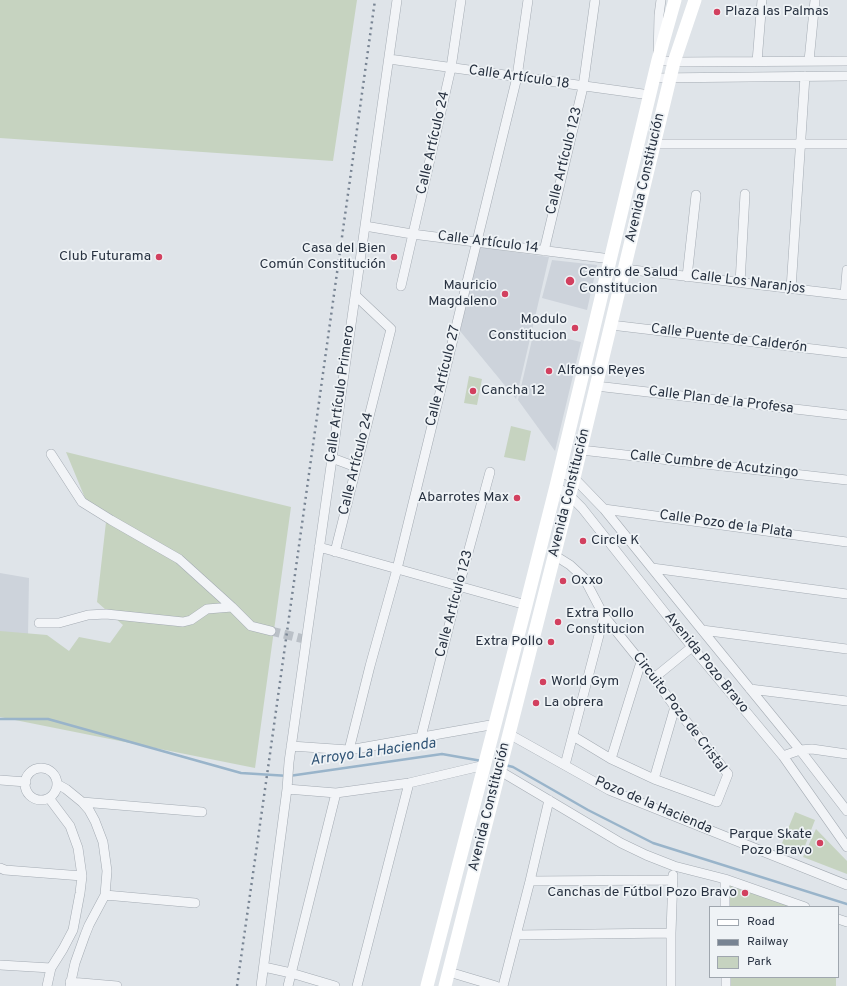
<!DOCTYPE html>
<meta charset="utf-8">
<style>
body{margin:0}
#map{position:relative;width:847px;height:986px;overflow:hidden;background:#dfe4e9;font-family:Overpass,sans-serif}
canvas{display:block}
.legend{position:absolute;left:709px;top:906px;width:130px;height:72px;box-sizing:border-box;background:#eff3f6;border:1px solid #9fa6ae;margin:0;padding:5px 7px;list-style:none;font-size:12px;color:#283241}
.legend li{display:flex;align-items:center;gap:8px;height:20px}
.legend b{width:20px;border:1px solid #9fa6ae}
</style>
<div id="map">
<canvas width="847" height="986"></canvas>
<ul class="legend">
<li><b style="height:5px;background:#fff"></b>Road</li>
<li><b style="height:5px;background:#788493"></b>Railway</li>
<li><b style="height:11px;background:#c6d3c0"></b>Park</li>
</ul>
</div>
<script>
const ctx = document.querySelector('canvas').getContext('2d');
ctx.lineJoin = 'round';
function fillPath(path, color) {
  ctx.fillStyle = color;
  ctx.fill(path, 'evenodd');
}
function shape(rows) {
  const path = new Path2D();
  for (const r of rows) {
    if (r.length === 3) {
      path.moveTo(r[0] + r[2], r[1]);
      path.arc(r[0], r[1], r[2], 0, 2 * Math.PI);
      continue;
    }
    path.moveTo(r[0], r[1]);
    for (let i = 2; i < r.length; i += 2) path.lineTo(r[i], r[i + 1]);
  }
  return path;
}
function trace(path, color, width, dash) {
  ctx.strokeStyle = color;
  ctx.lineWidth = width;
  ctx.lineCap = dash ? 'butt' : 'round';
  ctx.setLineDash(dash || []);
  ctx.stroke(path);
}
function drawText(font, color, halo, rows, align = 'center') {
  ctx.font = font + ' Overpass,sans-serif';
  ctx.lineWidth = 3.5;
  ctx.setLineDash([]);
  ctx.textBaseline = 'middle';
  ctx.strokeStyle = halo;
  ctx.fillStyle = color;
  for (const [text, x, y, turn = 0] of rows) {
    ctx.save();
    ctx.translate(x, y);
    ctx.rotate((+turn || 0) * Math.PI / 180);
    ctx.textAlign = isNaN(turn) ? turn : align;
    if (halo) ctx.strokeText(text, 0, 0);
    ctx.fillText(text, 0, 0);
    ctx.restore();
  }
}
fillPath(shape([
 [479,247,549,257,516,399,460,331],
 [552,260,597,265,587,310,542,298],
 [534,331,581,342,555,451,518,400],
 [0,573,29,578,28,636,0,633]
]), '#cdd3db');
fillPath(shape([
 [0,0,357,0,333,161,0,138],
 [469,376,482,379,477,405,464,403],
 [511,426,531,431,525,461,504,457],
 [66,452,291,507,255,768,0,717,0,631,47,635,69,651,79,637,110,643,123,625,97,602,106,522,85,498],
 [795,812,815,820,801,856,780,848],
 [816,829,847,861,847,874,803,857],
 [725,880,803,907,726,907],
 [727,977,836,977,836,986,727,986]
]), '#c6d3c0');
trace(shape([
 [0,719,48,719,241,773,289,776,442,754,482,761],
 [505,765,513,767,588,810,653,843,847,904]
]), '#99b4ca', 2.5);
trace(shape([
 [271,631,304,639]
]), '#bac0c7', 9, [9, 4.5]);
const minor = shape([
 [661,0,659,15,658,60,674,62,847,61],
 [389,59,650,95],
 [809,61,815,0],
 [757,62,762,0],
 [654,78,847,76],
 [655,144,847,144],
 [365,226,412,234,611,259],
 [544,251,583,87,595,0],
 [624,269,847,295],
 [687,277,696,195],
 [740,283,745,194],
 [401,286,451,68,461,0],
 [791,289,805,76],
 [845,295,847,270],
 [611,325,847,353],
 [596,386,847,415],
 [581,450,847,480],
 [51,454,82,502,111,520,179,559,232,607,251,626,271,631],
 [332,458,356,467],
 [559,472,574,478,604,509,702,630,800,750,847,811],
 [556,486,569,495,582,508,692,647,783,756,847,847],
 [604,509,847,542],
 [319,547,526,605],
 [335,552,391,329,355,295],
 [554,555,570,565,584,578,604,616,654,678,675,707,728,774,717,802,654,779,611,759,573,736],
 [652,568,847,594],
 [39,623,59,623,88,615,106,614,183,622,191,620,207,609,232,607],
 [702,630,847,649],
 [654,678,692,647],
 [750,689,847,701],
 [509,734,609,790,847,885],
 [421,737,459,586,490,472],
 [291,746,349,750,496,724],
 [349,750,370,666,397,569,517,77,528,0],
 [783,756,800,750,812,749,847,754],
 [611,759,641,662],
 [565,765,604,616],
 [41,784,16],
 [500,771,621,843,646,855,674,866,725,879,805,907],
 [654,779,675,707],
 [0,780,26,782],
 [57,784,66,789,82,802,89,810,95,821,103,842,107,871,105,895,89,925,85,935,75,963,70,986],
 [287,789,336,793,409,783,485,765],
 [82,802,202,812],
 [0,868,5,870,82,876],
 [725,879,725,907],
 [530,881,673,880],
 [105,895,195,903],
 [838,919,847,922],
 [516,935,671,933],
 [0,965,51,968],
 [264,967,291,973,335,986],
 [449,972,496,986],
 [726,977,726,986],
 [70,982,117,986],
 [47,986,51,968,63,949,73,930,80,893,82,876,78,848,70,826,49,798],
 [261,986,287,789,289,762,397,0],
 [288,986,336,793],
 [357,986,409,783],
 [503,986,530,881,549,800],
 [671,986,671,933,673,875]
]);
trace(minor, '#a4abb3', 10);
trace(minor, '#f2f4f7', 9);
trace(shape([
 [427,986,526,605,556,486,658,60,675,0],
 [445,986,574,478,674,62,695,0]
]), '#fff', 13);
trace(shape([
 [237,986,269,761,375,0]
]), '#788493', 2.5, [2, 4]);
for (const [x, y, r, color] of [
 [717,12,4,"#d2405f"],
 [159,257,4,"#d2405f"],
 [394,257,4,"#d2405f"],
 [570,281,5,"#d2405f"],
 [505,294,4,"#d2405f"],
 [575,328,4,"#d2405f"],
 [549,371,4,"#d2405f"],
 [473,391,4,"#d2405f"],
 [517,498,4,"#d2405f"],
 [583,541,4,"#d2405f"],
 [563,581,4,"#d2405f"],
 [558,622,4,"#d2405f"],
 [551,642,4,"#d2405f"],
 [543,682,4,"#d2405f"],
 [536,703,4,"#d2405f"],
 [820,843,4,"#d2405f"],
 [745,893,4,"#d2405f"]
]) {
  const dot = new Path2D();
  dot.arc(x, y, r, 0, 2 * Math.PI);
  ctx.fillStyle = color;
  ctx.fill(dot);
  trace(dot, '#eff3f6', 1.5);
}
drawText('14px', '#283241', '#eff3f6', [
 ["Plaza las Palmas",725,12],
 ["Casa del Bien",386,249,"right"],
 ["Común Constitución",386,265,"right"],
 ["Club Futurama",151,257,"right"],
 ["Centro de Salud",579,273],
 ["Constitucion",579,289],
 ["Mauricio",497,286,"right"],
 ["Magdaleno",497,302,"right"],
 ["Modulo",567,320,"right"],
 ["Constitucion",567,336,"right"],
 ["Alfonso Reyes",557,371],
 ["Cancha 12",481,391],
 ["Abarrotes Max",509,498,"right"],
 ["Circle K",591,541],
 ["Oxxo",571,581],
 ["Extra Pollo",566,614],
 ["Constitucion",566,630],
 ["Extra Pollo",543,642,"right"],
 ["World Gym",551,682],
 ["La obrera",544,703],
 ["Parque Skate",812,835,"right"],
 ["Pozo Bravo",812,851,"right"],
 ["Canchas de Fútbol Pozo Bravo",737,893,"right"]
], 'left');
drawText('14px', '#283241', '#eff3f6', [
 ["Calle Artículo 18",519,78,8],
 ["Calle Artículo 24",434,143,-77],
 ["Calle Artículo 123",565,161,-76],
 ["Avenida Constitución",646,178,-77],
 ["Calle Artículo 14",488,243,7],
 ["Calle Los Naranjos",748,283,7],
 ["Calle Puente de Calderón",729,339,7],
 ["Calle Artículo 27",444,376,-76],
 ["Calle Artículo Primero",341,394,-82],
 ["Calle Plan de la Profesa",721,401,7],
 ["Calle Artículo 24",357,464,-76],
 ["Calle Cumbre de Acutzingo",714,465,6],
 ["Avenida Constitución",570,493,-76],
 ["Calle Pozo de la Plata",726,525,8],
 ["Calle Artículo 123",455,604,-75],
 ["Avenida Pozo Bravo",706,663,51],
 ["Circuito Pozo de Cristal",679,713,53],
 ["Pozo de la Hacienda",653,806,23],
 ["Avenida Constitución",490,807,-76]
]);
drawText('italic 15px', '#305476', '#eff3f6', [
 ["Arroyo La Hacienda",373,753,-8]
]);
</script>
